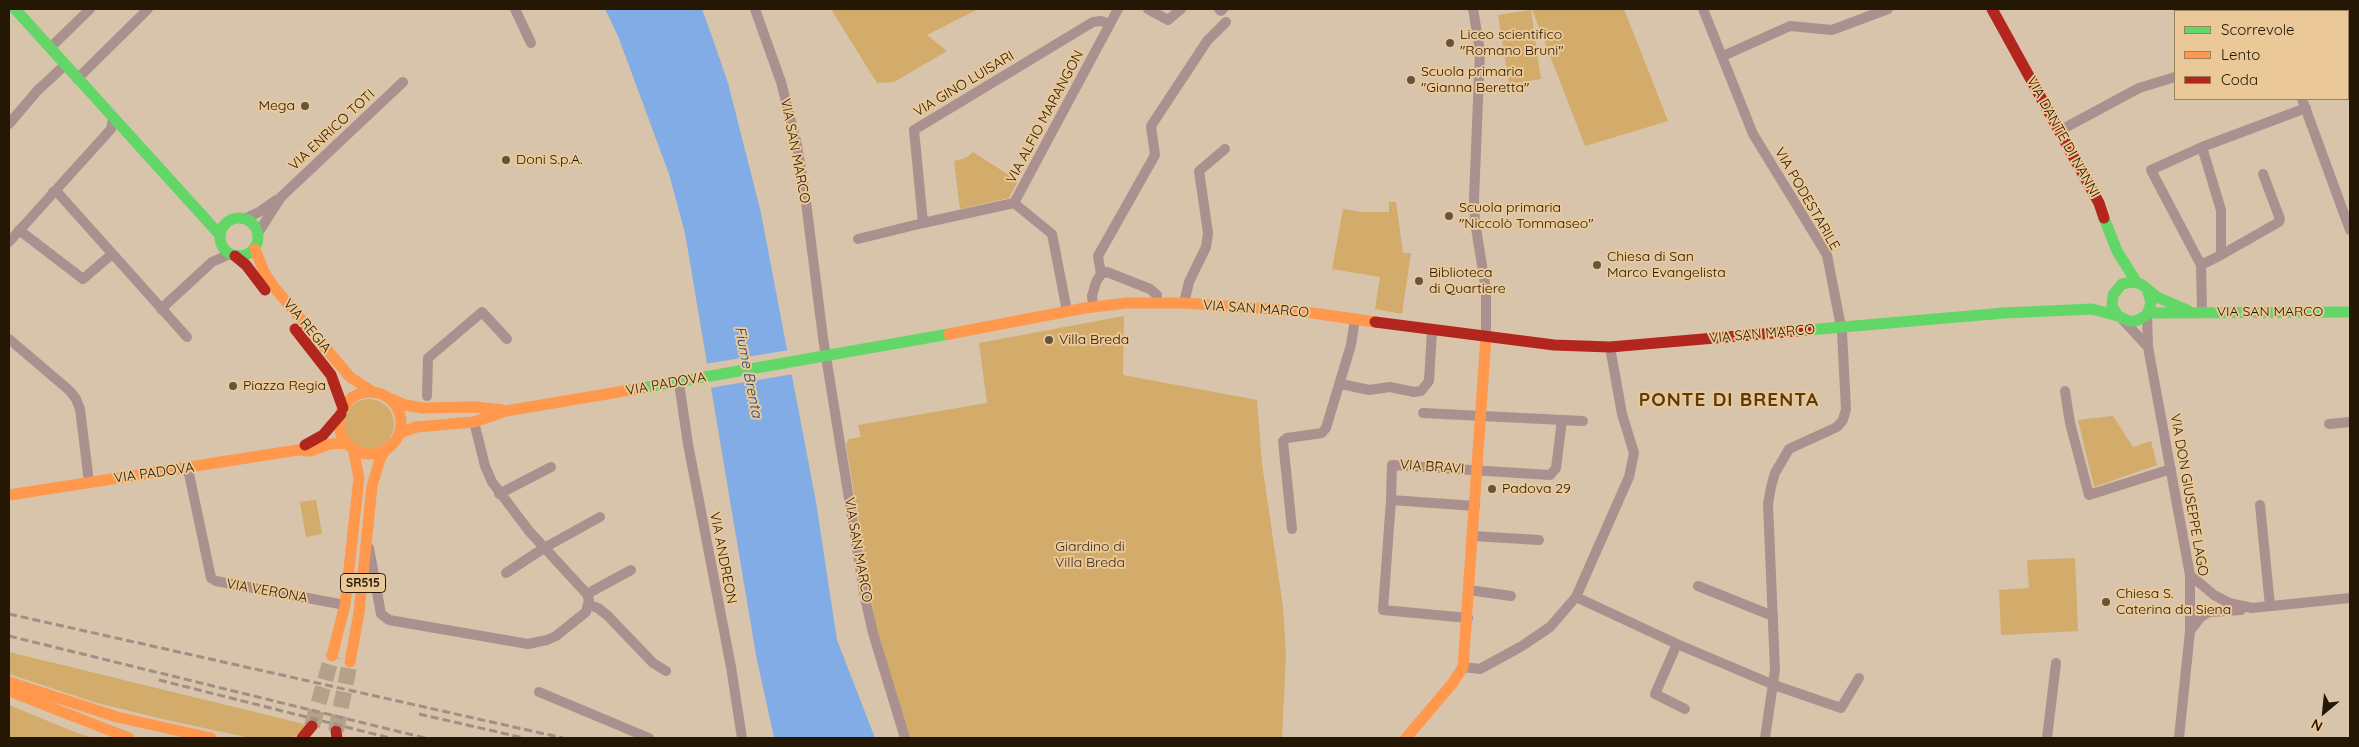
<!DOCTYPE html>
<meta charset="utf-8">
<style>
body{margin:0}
#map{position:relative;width:2359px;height:747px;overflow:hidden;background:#d7c4aa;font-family:Quicksand,sans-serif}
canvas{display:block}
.frame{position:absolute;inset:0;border:10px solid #241805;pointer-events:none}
.legend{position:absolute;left:2174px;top:10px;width:175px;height:90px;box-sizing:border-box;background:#eac897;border:1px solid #9b825d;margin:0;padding:6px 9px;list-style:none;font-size:15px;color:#241805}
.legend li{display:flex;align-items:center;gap:10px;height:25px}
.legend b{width:25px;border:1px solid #9b825d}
.north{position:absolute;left:2299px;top:687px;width:50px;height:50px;-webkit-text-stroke:4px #eac897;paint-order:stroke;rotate:208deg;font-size:14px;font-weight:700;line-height:20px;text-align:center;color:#241805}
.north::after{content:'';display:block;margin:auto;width:18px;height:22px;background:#241805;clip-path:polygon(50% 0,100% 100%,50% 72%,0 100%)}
</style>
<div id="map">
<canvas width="2359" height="747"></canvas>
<div class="frame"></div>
<ul class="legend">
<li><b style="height:6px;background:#63d668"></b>Scorrevole</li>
<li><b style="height:6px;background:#ff974d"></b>Lento</li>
<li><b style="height:6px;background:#b3261e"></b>Coda</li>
</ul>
<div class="north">N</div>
</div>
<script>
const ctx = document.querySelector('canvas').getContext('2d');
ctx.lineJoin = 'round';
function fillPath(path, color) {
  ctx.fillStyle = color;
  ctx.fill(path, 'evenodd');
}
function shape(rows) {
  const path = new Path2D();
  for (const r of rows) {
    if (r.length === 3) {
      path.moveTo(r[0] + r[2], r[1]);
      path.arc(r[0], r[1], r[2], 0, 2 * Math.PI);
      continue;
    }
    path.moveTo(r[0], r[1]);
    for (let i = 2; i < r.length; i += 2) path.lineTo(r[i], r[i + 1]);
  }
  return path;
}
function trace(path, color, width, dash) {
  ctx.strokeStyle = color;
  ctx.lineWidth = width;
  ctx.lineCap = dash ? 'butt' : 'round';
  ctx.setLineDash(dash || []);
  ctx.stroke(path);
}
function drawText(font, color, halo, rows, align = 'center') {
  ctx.font = font + ' Quicksand,sans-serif';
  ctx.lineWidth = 4;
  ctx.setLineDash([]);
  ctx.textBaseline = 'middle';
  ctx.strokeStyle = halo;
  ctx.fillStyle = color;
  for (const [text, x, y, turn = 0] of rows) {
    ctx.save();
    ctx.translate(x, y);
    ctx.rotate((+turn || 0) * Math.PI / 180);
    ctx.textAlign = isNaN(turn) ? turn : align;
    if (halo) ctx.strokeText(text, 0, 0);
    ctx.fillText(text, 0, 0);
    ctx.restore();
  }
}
fillPath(shape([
 [831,9,978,9,927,35,947,51,894,82,877,83],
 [1532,9,1624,9,1668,121,1585,146],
 [1531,10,1541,79,1509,84,1498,15],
 [973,152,1018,181,1009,198,960,209,954,161,966,158],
 [1389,202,1396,202,1403,253,1411,253,1402,314,1375,309,1380,277,1332,269,1343,209,1362,212,1389,212],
 [1124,316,1123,375,1257,400,1262,464,1283,607,1286,655,1282,738,910,738,876,627,846,444,849,439,861,437,858,425,987,403,979,343],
 [369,424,25],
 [2113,416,2133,447,2151,441,2157,465,2094,487,2078,420],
 [316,500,322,534,306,537,300,502],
 [2075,558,2078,631,2001,635,1999,590,2029,588,2027,560],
 [9,652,308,725,293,738,250,738,158,718,94,702,9,674],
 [9,705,77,733,94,738,9,738]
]), '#d3ab6a');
fillPath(shape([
 [605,9,702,9,710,31,728,83,761,213,816,502,837,640,875,738,774,738,756,655,685,233,669,174,618,36]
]), '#82ace5');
fillPath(shape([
 [789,350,794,374,709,388,705,364]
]), '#d7c4aa');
trace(shape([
 [312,726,332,656],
 [336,731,350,662]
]), '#b3a289', 16, [16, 8]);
trace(shape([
 [515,9,531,43],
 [755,9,781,82,797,145,805,194,823,338,865,598,873,633,905,738],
 [1148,9,1168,20,1181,9],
 [1219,9,1221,11,1223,9],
 [1473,9,1480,51,1474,199,1475,222,1486,290,1486,337],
 [1703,9,1753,134,1827,255,1842,332,1846,409,1843,420,1837,427,1789,449,1775,473,1771,487,1768,504,1775,670,1765,738],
 [2265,9,2266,11],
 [50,48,90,9],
 [1723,56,1790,26,1832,30,1888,9],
 [77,79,148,9],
 [2302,99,2350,230],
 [9,124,37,91,65,65],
 [2059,131,2139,88,2175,77],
 [53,192,58,193,187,337],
 [1014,203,923,223,914,130,1093,22,1101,21,1110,24],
 [244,219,259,212,276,200],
 [19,230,83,279,112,254],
 [258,233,281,197,403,82],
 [858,239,923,223],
 [9,242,111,129,113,119],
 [2221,255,2279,222,2280,219,2263,174],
 [2201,265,2151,170,2202,147],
 [1101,274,1098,256,1155,155,1151,126,1207,41,1226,22],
 [1184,303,1189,282,1206,247,1208,233,1199,171,1225,149],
 [1093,307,1092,296,1096,282,1101,274,1107,272,1150,289,1157,295,1157,303],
 [161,309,212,262,230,254],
 [1067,311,1052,234,1014,203,1118,9],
 [2202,311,2201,265,2221,255,2221,210,2202,147,2306,108],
 [2147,315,2148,347,2190,575,2190,631,2179,738],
 [2123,320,2148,347],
 [9,339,70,391,76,399,80,409,89,482],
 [679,383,688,444,731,667,742,738],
 [1341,384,1369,390,1390,387,1414,392,1421,391,1429,381,1432,330],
 [2065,391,2070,423,2089,495,2171,469],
 [427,396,428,358,482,312,507,339],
 [1423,413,1583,421],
 [2329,424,2350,422],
 [188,469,211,578,216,581,345,605],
 [499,494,551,467],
 [1391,500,1392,465,1550,475,1556,468,1562,420],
 [2260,505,2270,606],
 [1292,529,1283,441,1287,438,1322,433,1326,428,1351,345,1355,319],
 [1473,536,1539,540],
 [369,548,381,614,389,620,528,644,547,640,556,636,586,612,589,600,587,594,529,531,492,482,485,466,474,422],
 [506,573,544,548,600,517],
 [2190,575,2214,595,2229,603,2252,608,2350,598],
 [1698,586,1773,616],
 [1469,590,1511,596],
 [587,594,631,570],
 [1576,597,1677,644,1774,685,1841,708,1859,678],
 [589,605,598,608,608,616,653,663,666,671],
 [1468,618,1383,610,1391,500,1475,506],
 [2190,631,2201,617,2209,612,2241,610],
 [1677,644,1655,694,1685,709],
 [1463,667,1480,669,1522,646,1550,627,1576,597,1629,477,1634,453,1622,414,1610,347],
 [539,692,649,738],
 [2047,738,2056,663]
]), '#aa908e', 10);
trace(shape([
 [15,9,220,235],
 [239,237,19],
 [2104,218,2117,251,2137,283],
 [2147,289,2151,303,2147,315,2136,321,2129,321,2118,316,2112,306,2113,295,2122,284,2132,282,2141,284,2157,297,2189,311],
 [2148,313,2350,312],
 [1808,330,2004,313,2092,309,2118,316],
 [642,388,949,334]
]), '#63d668', 11);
trace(shape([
 [255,249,264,272,273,286,350,377,373,392],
 [949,334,1085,308,1127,303,1184,303,1298,311,1375,322],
 [370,423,31],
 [389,398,405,405,423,408,475,407,503,410],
 [400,433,416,427,474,422,506,411,642,388],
 [9,495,298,450,310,451,330,444,347,443],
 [332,656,345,605,359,478,353,448],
 [350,662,359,613,372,486,380,459,386,449],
 [9,682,117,717,211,738],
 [9,691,129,738],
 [1406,738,1452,684,1463,667,1486,337]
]), '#ff974d', 11);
trace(shape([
 [1992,9,2099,203,2104,218],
 [235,256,246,265,265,290],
 [1375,322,1554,345,1610,347,1808,330],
 [295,329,331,375,343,408],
 [305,445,323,435,341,414],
 [336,731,337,738],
 [302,738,312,726]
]), '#b3261e', 11);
trace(shape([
 [9,614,563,738],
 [9,636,425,738],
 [159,680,390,738],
 [419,714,524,738]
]), '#a18e85', 3, [8, 4]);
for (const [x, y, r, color] of [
 [1450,43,5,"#63543f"],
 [1411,80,5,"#63543f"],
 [305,106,5,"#63543f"],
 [506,160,5,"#63543f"],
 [1449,216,5,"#63543f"],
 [1597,265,5,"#63543f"],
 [1419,281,5,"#63543f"],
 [1049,340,5,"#63543f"],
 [233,386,5,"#63543f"],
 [1492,489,5,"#63543f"],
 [2106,602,5,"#63543f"]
]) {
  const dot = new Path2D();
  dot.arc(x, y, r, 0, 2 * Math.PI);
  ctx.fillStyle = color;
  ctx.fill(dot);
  trace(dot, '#eac897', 2);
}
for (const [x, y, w] of [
 [363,583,45]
]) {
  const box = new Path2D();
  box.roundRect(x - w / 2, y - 9.5, w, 19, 4);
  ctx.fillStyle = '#eac897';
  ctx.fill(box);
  trace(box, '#241805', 1);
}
drawText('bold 12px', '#241805', null, [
 ["SR515",363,583]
]);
drawText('14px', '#241805', '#eac897', [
 ["Liceo scientifico",1460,35],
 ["\"Romano Bruni\"",1460,51],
 ["Scuola primaria",1421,72],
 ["\"Gianna Beretta\"",1421,88],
 ["Mega",295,106,"right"],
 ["Doni S.p.A.",516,160],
 ["Scuola primaria",1459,208],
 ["\"Niccolò Tommaseo\"",1459,224],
 ["Chiesa di San",1607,257],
 ["Marco Evangelista",1607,273],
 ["Biblioteca",1429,273],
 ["di Quartiere",1429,289],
 ["Villa Breda",1059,340],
 ["Piazza Regia",243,386],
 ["Padova 29",1502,489],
 ["Chiesa S.",2116,594],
 ["Caterina da Siena",2116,610]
], 'left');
drawText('14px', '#241805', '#eac897', [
 ["VIA GINO LUISARI",964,84,-31],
 ["VIA ALFIO MARANGON",1045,117,-62],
 ["VIA ENRICO TOTI",332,130,-43],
 ["VIA DANTE DI NANNI",2063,137,61],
 ["VIA SAN MARCO",795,151,79],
 ["VIA PODESTARILE",1807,199,60],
 ["VIA SAN MARCO",1256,309,4],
 ["VIA SAN MARCO",2270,312],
 ["VIA REGIA",307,326,50],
 ["VIA SAN MARCO",1762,334,-5],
 ["VIA PADOVA",666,384,-10],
 ["VIA BRAVI",1432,467,4],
 ["VIA PADOVA",154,473,-8],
 ["VIA DON GIUSEPPE LAGO",2189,495,80],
 ["VIA SAN MARCO",858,550,80],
 ["VIA ANDREON",723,558,79],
 ["VIA VERONA",267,591,10]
]);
drawText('14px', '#3c2f1c', '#eac897', [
 ["Giardino di",1090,547],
 ["Villa Breda",1090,563]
]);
drawText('italic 15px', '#1b4781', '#eac897', [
 ["Fiume Brenta",748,372,79]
]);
ctx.letterSpacing = '1px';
drawText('bold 19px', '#593c08', '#eac897', [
 ["PONTE DI BRENTA",1729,400]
]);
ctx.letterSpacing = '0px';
</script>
